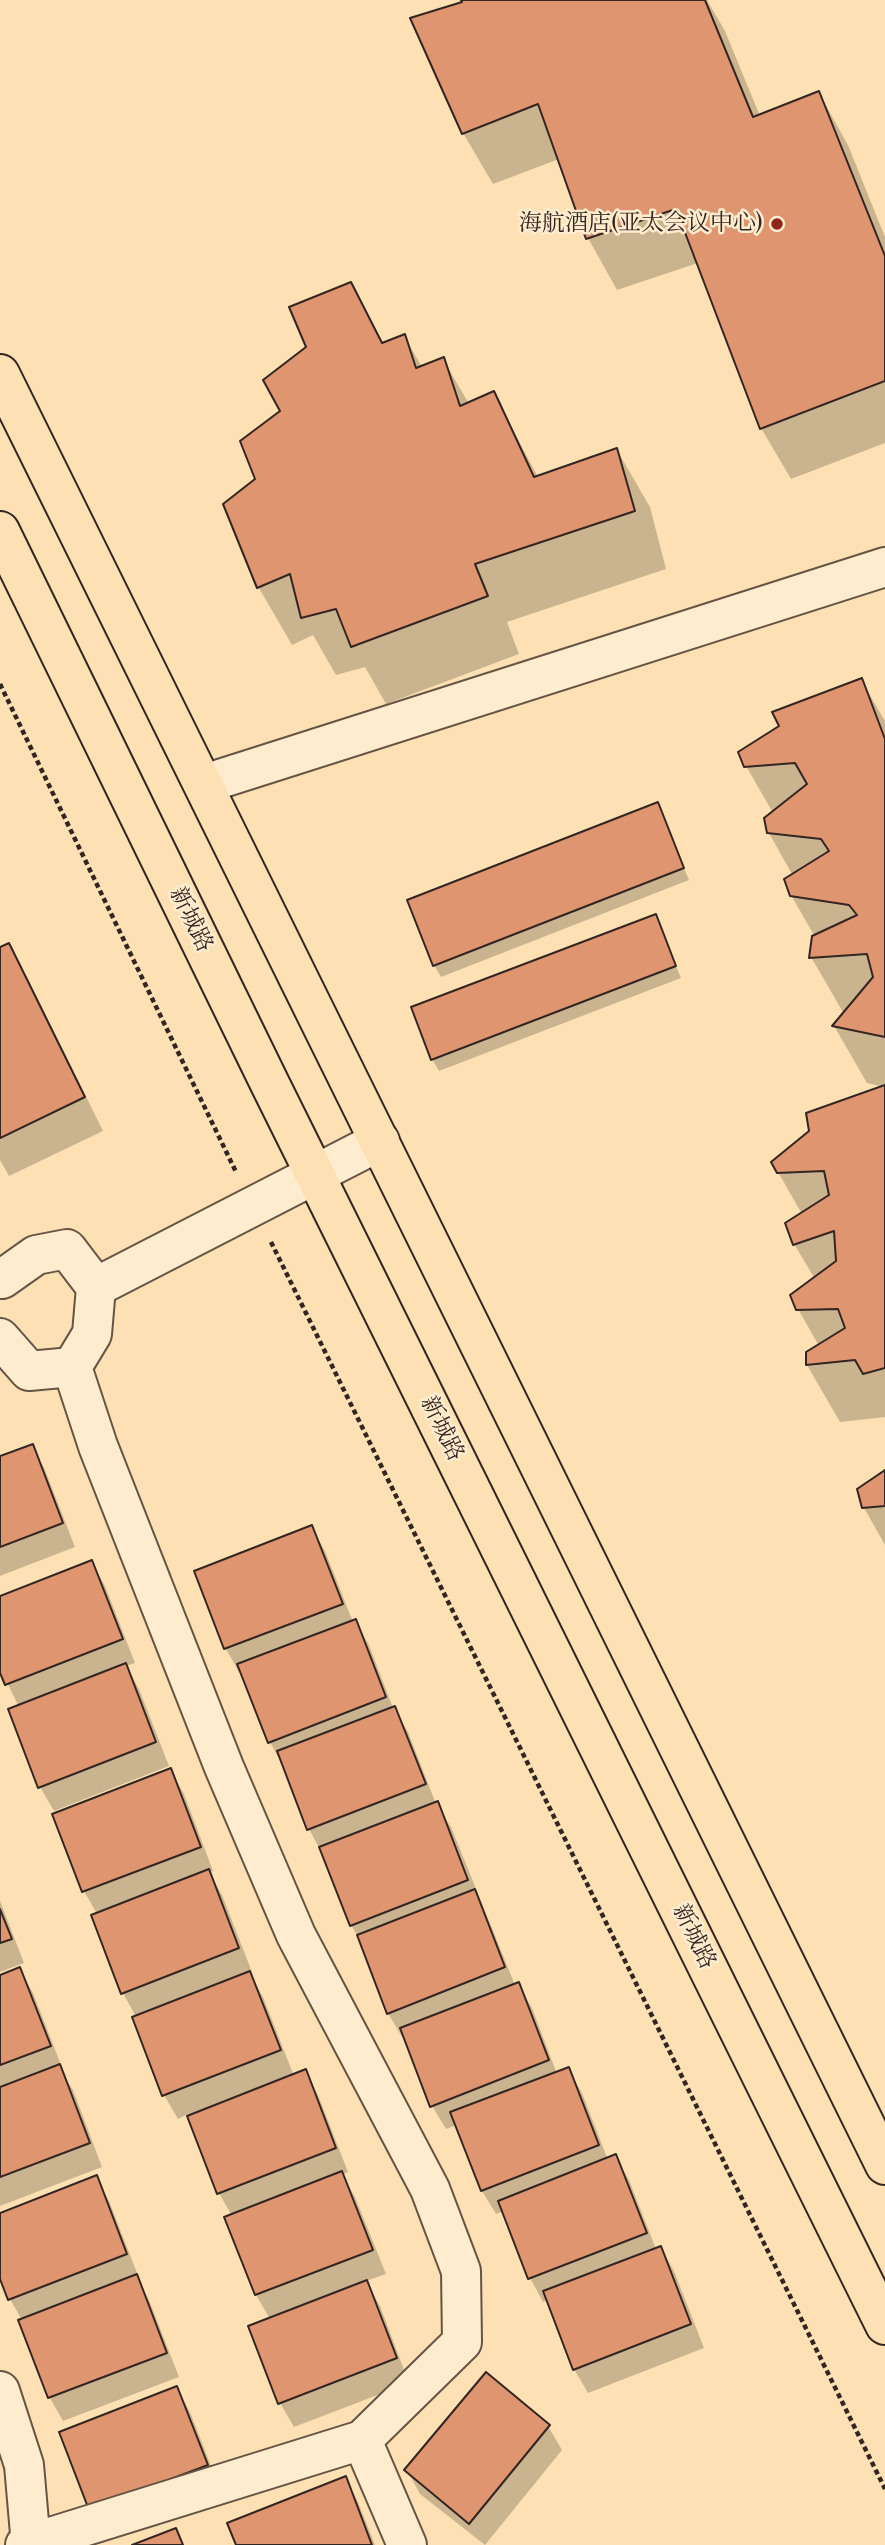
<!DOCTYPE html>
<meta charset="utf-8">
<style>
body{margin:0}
canvas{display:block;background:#fde1b4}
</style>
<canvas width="885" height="2545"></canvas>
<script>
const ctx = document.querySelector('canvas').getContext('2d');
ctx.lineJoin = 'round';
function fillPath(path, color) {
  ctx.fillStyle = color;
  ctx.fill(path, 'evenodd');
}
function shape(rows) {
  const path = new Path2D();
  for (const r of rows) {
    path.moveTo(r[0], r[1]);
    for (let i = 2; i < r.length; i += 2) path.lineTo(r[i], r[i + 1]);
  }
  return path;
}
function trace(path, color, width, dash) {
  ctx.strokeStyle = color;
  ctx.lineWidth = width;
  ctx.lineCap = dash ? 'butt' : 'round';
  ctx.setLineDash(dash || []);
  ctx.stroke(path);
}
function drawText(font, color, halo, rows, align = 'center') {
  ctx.font = font + ' "Libre Bodoni","Noto Serif SC",serif';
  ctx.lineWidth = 5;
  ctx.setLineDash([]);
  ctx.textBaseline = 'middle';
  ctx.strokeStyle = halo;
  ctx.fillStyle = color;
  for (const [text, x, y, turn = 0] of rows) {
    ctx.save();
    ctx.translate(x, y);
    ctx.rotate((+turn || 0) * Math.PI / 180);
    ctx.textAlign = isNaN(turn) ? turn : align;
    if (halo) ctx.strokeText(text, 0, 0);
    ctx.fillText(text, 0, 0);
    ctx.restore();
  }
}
fillPath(shape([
 [463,0,707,0,725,31,760,116,819,93,848,145,885,237,885,443,791,479,761,428,698,263,617,290,588,238,559,159,493,184,463,133],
 [350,284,384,344,404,336,422,367,443,359,469,404,493,393,538,477,617,450,650,507,666,569,507,622,519,654,386,704,365,667,336,675,313,635,292,645,259,588,225,505,257,480,308,347],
 [861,680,885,721,885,1417,840,1422,807,1365,819,1346,798,1309,815,1279,794,1244,802,1214,778,1172,884,1087,867,1083,834,1026,844,1014,811,957,815,937,791,895,793,876,769,833,773,813,746,766],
 [657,804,689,880,441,977,434,965],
 [655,916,681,978,439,1071,432,1059],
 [9,945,28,979,103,1131,9,1176,0,1160,0,949],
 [32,1446,45,1470,75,1547,0,1576,0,1458],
 [885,1472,885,1545,864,1508],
 [311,1527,325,1551,353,1622,355,1621,369,1645,393,1708,408,1732,436,1804,451,1827,515,1985,518,1984,532,2008,557,2074,568,2069,582,2093,608,2160,616,2157,629,2180,656,2249,661,2248,674,2271,704,2348,588,2393,574,2369,548,2300,543,2302,530,2278,504,2211,496,2214,482,2191,457,2125,446,2129,432,2106,405,2035,402,2037,388,2013,362,1943,351,1925,322,1853,309,1829,283,1766,270,1742,242,1672,239,1672,226,1649,196,1572],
 [92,1563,105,1586,135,1663,126,1666,139,1689,169,1766,54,1811,40,1787,19,1707,0,1668,0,1598],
 [170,1770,184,1794,213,1871,209,1872,222,1895,252,1972,249,1973,263,1997,294,2076,305,2072,318,2095,348,2172,342,2175,355,2197,386,2274,366,2281,380,2306,409,2383,294,2427,280,2403,251,2327,270,2319,256,2295,226,2218,232,2216,219,2193,188,2114,178,2119,164,2095,136,2017,123,1993,97,1914,84,1891],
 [0,1901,24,1963,0,1972],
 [19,1969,33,1993,63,2070,61,2071,73,2090,102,2167,0,2206,0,1977],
 [96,2178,109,2201,139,2278,137,2279,149,2300,179,2377,63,2421,50,2398,20,2321,22,2320,10,2299,0,2274,0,2214],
 [177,2388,190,2412,220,2489,104,2533],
 [548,2426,562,2450,485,2545,420,2494,407,2470],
 [345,2479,358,2502,375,2545,237,2545]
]), '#0003');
const building = shape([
 [461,0,705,0,753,117,819,91,885,256,885,381,760,429,676,209,586,239,538,104,462,134,410,18,462,2,461,0],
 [351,282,382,343,405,334,416,368,444,357,460,406,494,391,534,477,617,448,635,511,475,564,488,596,351,647,336,609,301,618,290,574,257,588,223,504,255,479,240,441,280,411,263,380,306,347,289,307,351,282],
 [862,678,885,739,885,1037,832,1026,873,977,867,954,809,958,812,936,857,915,849,905,790,896,784,879,829,851,821,839,767,833,764,818,807,784,795,763,744,767,738,752,779,726,772,712,862,678],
 [658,802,684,868,433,966,407,900,658,802],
 [656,914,676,966,431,1060,411,1007,656,914],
 [9,943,85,1097,0,1138,0,947,9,943],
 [885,1085,885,1368,863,1374,855,1360,806,1365,806,1352,845,1328,838,1309,796,1310,790,1295,836,1261,834,1231,793,1245,785,1223,829,1195,824,1171,777,1173,771,1162,809,1131,806,1113,885,1085],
 [33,1444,63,1523,0,1547,0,1456,33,1444],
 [885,1470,885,1506,862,1508,857,1489,885,1470],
 [312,1525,343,1604,224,1649,194,1571,312,1525],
 [92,1560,123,1639,5,1685,0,1673,0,1596,92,1560],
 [356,1619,386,1697,268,1743,237,1664,356,1619],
 [126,1663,156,1742,38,1788,8,1709,126,1663],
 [395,1706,426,1784,307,1830,277,1751,395,1706],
 [171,1768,201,1847,82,1892,52,1814,171,1768],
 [438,1801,468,1880,350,1926,319,1847,438,1801],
 [209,1869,239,1948,121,1994,91,1915,209,1869],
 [475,1889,505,1967,387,2014,357,1935,475,1889],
 [0,1909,12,1939,0,1943,0,1909],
 [20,1967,51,2046,0,2065,0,1975,20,1967],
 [250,1971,281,2050,162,2096,132,2017,250,1971],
 [519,1982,549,2060,430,2107,400,2028,519,1982],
 [60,2064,90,2143,0,2177,0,2087,60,2064],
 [569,2067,599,2145,481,2191,450,2112,569,2067],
 [306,2069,336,2148,217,2194,187,2116,306,2069],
 [616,2154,647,2233,528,2279,498,2201,616,2154],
 [342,2171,373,2250,255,2295,224,2217,342,2171],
 [97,2175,127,2254,8,2300,0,2279,0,2213,97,2175],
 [661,2246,691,2324,573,2370,543,2291,661,2246],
 [137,2274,167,2353,48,2398,18,2320,137,2274],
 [367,2280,397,2358,278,2404,248,2326,367,2280],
 [486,2372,550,2425,469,2524,404,2470,486,2372],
 [177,2386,208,2465,89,2510,59,2432,177,2386],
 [346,2476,372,2545,236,2545,227,2523,346,2476],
 [176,2528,183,2545,132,2545,176,2528]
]);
fillPath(building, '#e09571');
trace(building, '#332520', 2);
const minor = shape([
 [204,784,885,567],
 [96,1287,380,1141],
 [0,1338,29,1371,72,1367,92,1334,96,1287,67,1249,36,1255,2,1279],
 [0,2391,24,2465,31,2545],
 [362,2440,407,2545],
 [25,2545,362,2440,462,2342,461,2271,430,2189,296,1935,224,1767,98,1446,72,1367]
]);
const major = shape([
 [0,374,885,2165],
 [0,531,270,1084,885,2325]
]);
trace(minor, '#665445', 42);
trace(major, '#332520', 42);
trace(shape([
 [0,684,236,1172],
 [271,1242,885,2489]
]), '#332520', 4.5, [5, 3.5]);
trace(minor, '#feecce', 38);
trace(major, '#fde1b4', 38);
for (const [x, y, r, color] of [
 [777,224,7,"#8f2418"]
]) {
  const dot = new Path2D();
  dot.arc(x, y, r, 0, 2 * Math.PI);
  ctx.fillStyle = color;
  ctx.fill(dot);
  trace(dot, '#feecce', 2.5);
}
drawText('23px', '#332520', '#feecce', [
 ["海航酒店(亚太会议中心)",763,224]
], 'right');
drawText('23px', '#332520', '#feecce', [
 ["新城路",190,920,64],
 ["新城路",441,1429,64],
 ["新城路",693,1937,64]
]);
</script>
